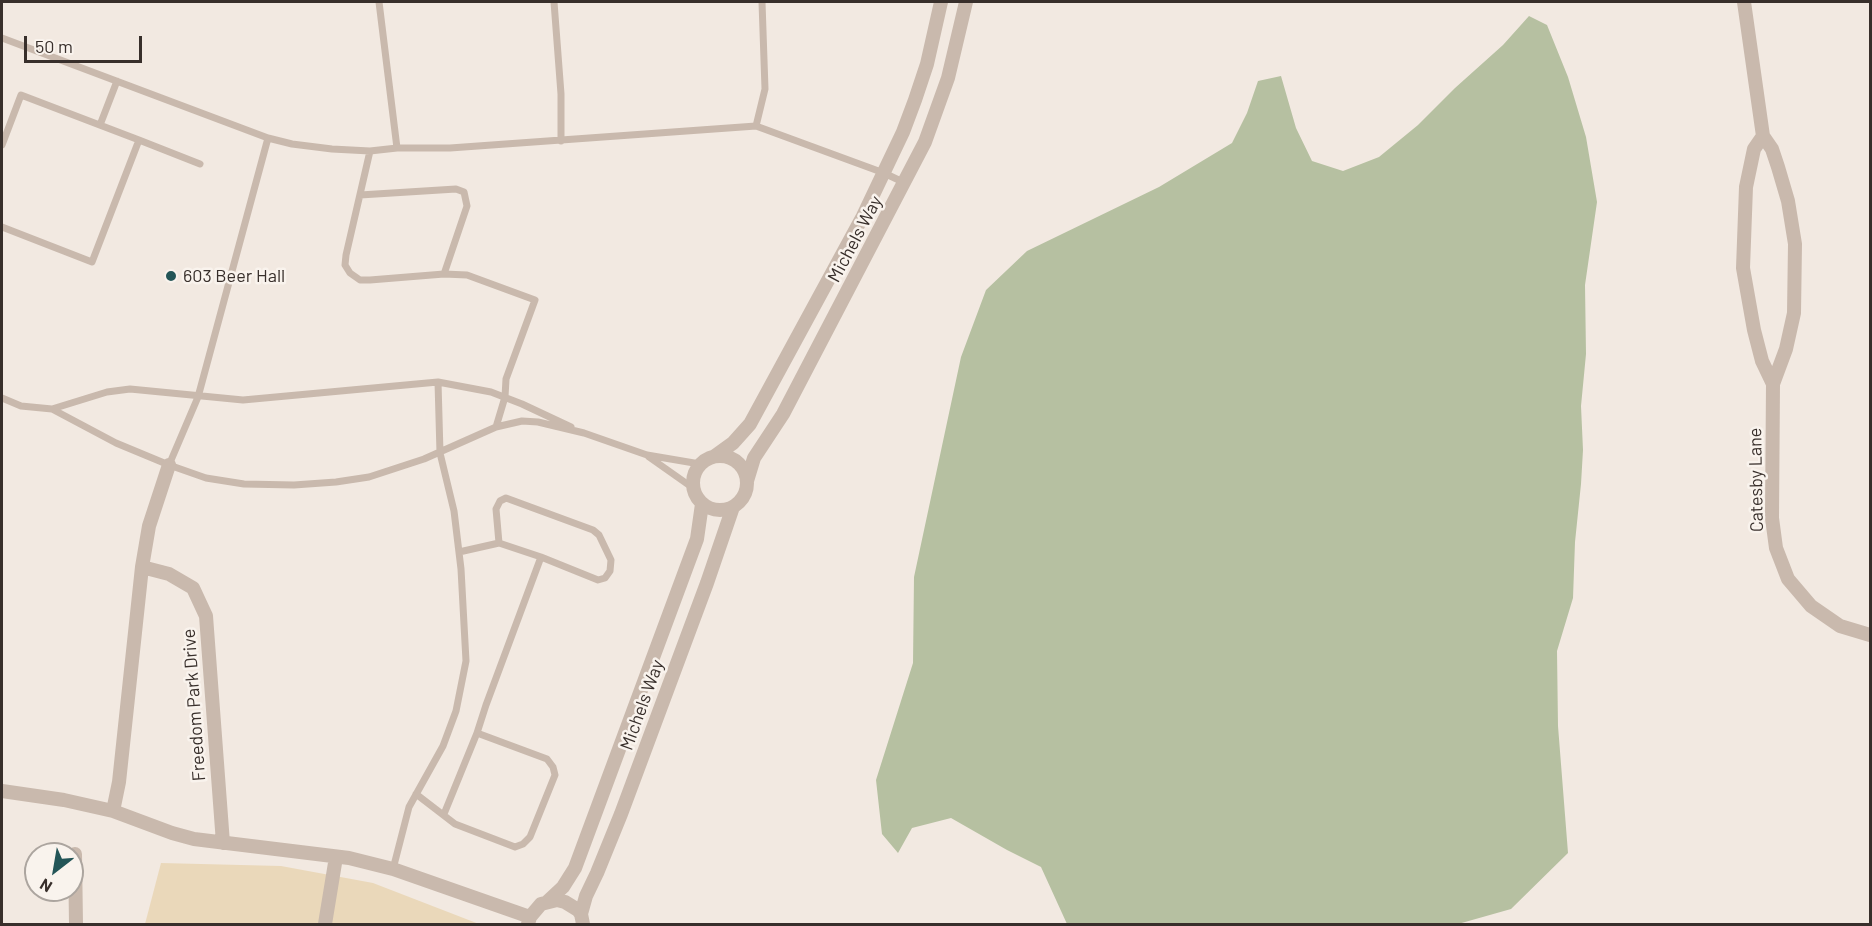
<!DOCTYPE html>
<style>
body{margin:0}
#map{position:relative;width:1872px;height:926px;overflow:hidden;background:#f2e9e1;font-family:Barlow,sans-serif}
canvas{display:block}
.frame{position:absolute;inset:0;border:3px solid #382f2b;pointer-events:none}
.north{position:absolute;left:24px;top:842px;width:60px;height:60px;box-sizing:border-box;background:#f9f3ed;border:2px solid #aca59f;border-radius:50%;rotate:211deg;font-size:16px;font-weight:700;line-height:24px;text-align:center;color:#382f2b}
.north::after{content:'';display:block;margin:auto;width:21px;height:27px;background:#235557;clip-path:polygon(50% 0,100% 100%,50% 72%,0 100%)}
.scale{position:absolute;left:24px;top:36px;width:118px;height:27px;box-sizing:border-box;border:3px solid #382f2b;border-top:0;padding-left:8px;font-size:18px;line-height:21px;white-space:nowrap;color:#382f2b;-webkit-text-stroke:4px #f9f3ed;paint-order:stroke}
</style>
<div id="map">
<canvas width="1872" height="926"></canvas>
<div class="frame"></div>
<div class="north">N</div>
<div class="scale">50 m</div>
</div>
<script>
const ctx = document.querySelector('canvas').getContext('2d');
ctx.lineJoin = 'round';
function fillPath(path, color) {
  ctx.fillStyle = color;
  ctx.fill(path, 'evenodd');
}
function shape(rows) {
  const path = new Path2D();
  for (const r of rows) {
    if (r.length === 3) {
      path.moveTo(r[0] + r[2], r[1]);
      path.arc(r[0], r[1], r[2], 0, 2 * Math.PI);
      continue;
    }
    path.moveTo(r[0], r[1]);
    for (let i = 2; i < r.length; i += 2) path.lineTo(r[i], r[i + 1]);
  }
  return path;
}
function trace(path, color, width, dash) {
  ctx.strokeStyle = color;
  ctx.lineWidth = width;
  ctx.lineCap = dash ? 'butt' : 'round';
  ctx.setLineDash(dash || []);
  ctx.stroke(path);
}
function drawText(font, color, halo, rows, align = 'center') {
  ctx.font = font + ' Barlow,sans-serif';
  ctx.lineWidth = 5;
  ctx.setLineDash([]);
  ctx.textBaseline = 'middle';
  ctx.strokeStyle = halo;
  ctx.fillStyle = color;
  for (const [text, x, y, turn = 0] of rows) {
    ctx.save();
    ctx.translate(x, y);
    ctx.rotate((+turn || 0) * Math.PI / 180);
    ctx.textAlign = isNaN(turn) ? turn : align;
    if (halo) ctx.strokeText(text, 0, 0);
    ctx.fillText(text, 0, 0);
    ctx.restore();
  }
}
fillPath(shape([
 [1529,16,1547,25,1568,77,1586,137,1597,202,1585,285,1586,354,1581,406,1583,450,1581,484,1575,542,1573,598,1557,651,1558,726,1568,853,1511,909,1458,924,1067,924,1041,867,1007,850,951,818,912,828,898,853,882,834,876,780,913,663,914,577,961,357,986,290,1027,251,1159,187,1232,143,1247,113,1258,81,1281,76,1296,128,1312,161,1343,171,1379,157,1418,125,1455,88,1503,45]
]), '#b6c0a1');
fillPath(shape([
 [161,863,281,866,373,883,479,924,145,924]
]), '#ead8ba');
trace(shape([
 [379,2,397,148,450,148,756,126,884,173,905,183],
 [554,2,561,94,561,141],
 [2,38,268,138,292,144,332,149,370,151,397,148],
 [100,125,117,81],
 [756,126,765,89,762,2],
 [139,140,200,164],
 [2,145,21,95,139,140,92,262,2,227],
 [370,151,346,255,345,265,350,273,360,280,370,280,444,274,467,275,535,300,506,379,505,397,496,427],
 [360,195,456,189,464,192,467,206,444,274],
 [2,398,21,406,52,409,116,443,169,465,206,478,244,484,294,485,336,482,369,477,424,459,496,427,522,421,538,422,584,433,647,455,700,464],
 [52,409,107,392,130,389,243,400,438,382,491,392,522,404,571,427],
 [649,457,693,488],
 [169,465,198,397,268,138],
 [499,543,496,509,500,501,506,498,593,530,599,535,611,560,610,571,605,578,598,580,541,557],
 [459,552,499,543,541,557,486,705,477,733],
 [416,794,455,824,515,847,523,844,530,837,555,775,553,767,547,759,477,733,444,814],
 [393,869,409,807,443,746,456,711,466,661,461,569,454,511,440,453,438,382]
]), '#c9b9ad', 7);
trace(shape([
 [1744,2,1763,136,1772,149,1778,167,1788,201,1795,244,1794,313,1786,349,1773,384,1772,518,1776,548,1788,579,1811,606,1840,626,1870,635],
 [1763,136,1754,149,1746,187,1743,268,1754,330,1762,361,1773,384],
 [720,483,27],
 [715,456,733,443,750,424,863,216,903,132,915,100,927,64,941,2],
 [747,481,754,458,783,414,925,142,948,78,966,2],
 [142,567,169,574,193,588,206,616,223,843],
 [2,791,64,800,113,811,172,833,194,839,349,858,393,869,530,917],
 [113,811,119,782,142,567,149,526,169,465],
 [75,854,76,924],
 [548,901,563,887,575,868,697,539,702,504],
 [581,914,586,896,597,873,621,814,707,583,733,507],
 [325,924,336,857],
 [528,924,530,917,541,904,557,900,565,902,578,910,581,914,583,924]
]), '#c9b9ad', 14);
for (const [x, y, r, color] of [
 [171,276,6,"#235557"]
]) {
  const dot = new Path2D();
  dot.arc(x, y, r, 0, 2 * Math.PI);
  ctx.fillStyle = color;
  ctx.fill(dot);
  trace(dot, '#f9f3ed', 2);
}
drawText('18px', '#382f2b', '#f9f3ed', [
 ["Michels Way",855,239,-62],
 ["Catesby Lane",1756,480,-91],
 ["Freedom Park Drive",194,705,-94],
 ["Michels Way",642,705,-70]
]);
drawText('18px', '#382f2b', '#f9f3ed', [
 ["603 Beer Hall",183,276]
], 'left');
</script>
